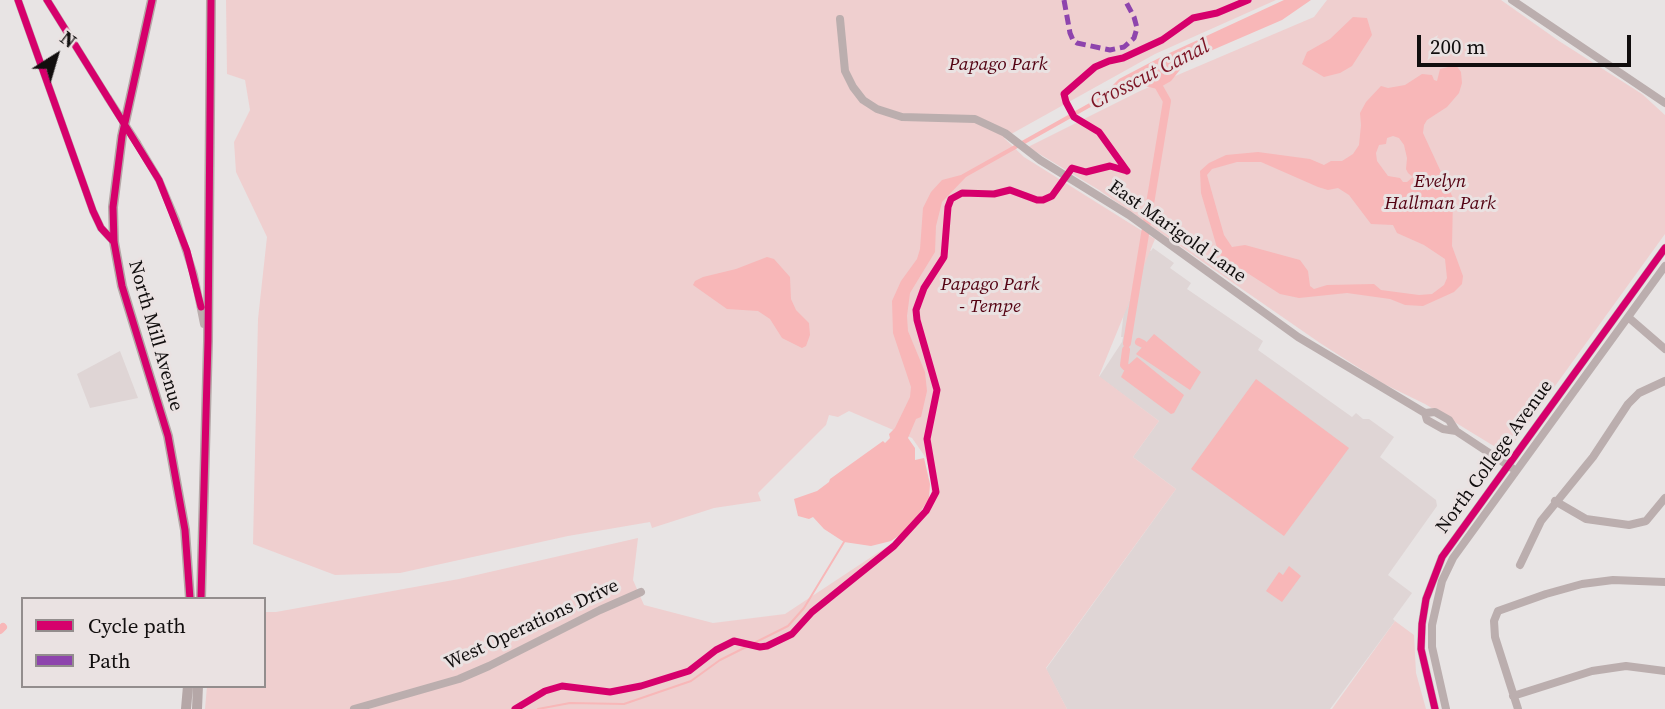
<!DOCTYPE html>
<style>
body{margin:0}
#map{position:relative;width:1665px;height:709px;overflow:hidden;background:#e8e4e4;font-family:"Source Serif 4",serif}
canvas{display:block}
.legend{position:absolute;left:21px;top:597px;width:245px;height:91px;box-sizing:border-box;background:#eae2e2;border:2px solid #938d8d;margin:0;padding:9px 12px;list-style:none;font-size:21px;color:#110e0e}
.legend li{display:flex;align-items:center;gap:14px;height:35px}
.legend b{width:35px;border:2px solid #938d8d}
.north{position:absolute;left:21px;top:21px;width:70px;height:70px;-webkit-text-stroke:5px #eae2e2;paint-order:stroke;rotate:37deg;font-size:19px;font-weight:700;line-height:28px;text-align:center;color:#110e0e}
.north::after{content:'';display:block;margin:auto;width:24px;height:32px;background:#110e0e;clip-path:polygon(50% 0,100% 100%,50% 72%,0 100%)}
.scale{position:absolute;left:1417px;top:35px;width:214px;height:32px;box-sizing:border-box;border:4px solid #110e0e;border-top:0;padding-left:9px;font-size:21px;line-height:24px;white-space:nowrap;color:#110e0e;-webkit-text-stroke:5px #eae2e2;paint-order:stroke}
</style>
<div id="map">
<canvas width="1665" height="709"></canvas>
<ul class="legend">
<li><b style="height:9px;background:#d6006c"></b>Cycle path</li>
<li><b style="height:9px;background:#8e44ad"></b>Path</li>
</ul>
<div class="north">N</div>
<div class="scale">200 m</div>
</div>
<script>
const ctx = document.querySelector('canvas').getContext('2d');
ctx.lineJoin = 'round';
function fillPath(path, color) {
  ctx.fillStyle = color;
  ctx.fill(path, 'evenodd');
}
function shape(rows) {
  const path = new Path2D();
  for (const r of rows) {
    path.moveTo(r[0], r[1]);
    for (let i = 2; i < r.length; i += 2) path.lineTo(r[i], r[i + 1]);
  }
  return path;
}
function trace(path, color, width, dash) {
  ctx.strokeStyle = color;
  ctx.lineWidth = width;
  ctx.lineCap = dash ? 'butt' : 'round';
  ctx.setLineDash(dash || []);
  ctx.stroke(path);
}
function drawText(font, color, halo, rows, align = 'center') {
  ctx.font = font + ' "Source Serif 4",serif';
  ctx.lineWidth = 6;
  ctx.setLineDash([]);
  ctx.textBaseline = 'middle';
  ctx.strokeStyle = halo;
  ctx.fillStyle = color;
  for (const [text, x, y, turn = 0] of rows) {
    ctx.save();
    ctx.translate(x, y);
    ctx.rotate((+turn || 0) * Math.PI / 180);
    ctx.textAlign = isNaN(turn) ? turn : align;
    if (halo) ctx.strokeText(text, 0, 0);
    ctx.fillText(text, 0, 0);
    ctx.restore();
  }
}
fillPath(shape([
 [1140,245,1151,251,1153,248,1174,263,1170,268,1191,283,1187,289,1263,341,1258,350,1352,417,1356,413,1363,419,1369,419,1394,437,1380,457,1436,500,1437,506,1388,575,1412,593,1393,619,1395,621,1330,709,1067,709,1046,669,1176,489,1133,457,1159,421,1099,377,1122,342,1123,337,1121,337,1125,301,1131,301],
 [120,351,138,398,90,408,77,374]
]), '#dfd5d5');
fillPath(shape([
 [226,0,1276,0,1155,54,1004,138,1024,157,1155,239,1099,376,1159,421,1133,457,1176,489,1046,668,1067,709,205,709,207,686,264,686,264,612,276,612,459,579,638,538,633,580,644,605,713,623,785,614,891,544,913,525,930,501,932,483,926,458,912,438,849,411,838,417,829,415,826,425,758,493,761,501,714,508,652,528,650,522,568,536,400,573,335,575,253,544,258,319,267,237,236,172,234,142,250,110,245,80,227,74],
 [1327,0,1501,0,1559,41,1642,94,1665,115,1665,234,1508,451,1502,451,1425,404,1384,384,1320,343,1099,190,1028,147,1140,91,1314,17],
 [1395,621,1414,635,1416,673,1426,709,1332,709]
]), '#efcfcf');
fillPath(shape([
 [1284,0,1311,0,1282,20,1187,61,1171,81,1157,89,1141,85,1120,97,1105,99,966,177,942,202,936,226,935,252,910,293,907,316,908,331,925,372,927,391,921,417,916,419,908,438,915,448,915,460,924,458,930,484,929,499,912,524,900,535,891,541,871,546,844,542,824,529,813,517,809,519,798,516,794,499,817,491,829,482,830,479,883,441,885,443,890,438,889,434,895,428,910,397,911,387,893,333,892,301,901,281,917,259,920,249,923,208,931,192,942,180,961,175,1102,96,1119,79,1161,57],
 [1353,17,1367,18,1372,35,1352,66,1340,73,1324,77,1302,64,1307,52,1330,39],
 [1456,65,1461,72,1462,83,1459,93,1447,107,1427,120,1424,125,1423,133,1453,198,1452,246,1463,276,1462,284,1454,292,1423,306,1405,305,1390,299,1347,293,1299,298,1280,294,1221,256,1218,251,1201,193,1200,171,1209,163,1226,155,1258,152,1310,159,1324,165,1331,161,1342,161,1353,154,1359,145,1361,125,1360,113,1366,102,1381,86,1388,88,1405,85,1422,74,1432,75,1434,80,1437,81,1440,69],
 [1393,136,1399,138,1404,145,1407,158,1406,169,1408,173,1413,177,1407,182,1403,182,1400,178,1388,176,1377,161,1376,153,1379,145,1386,144,1387,138],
 [1237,162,1261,162,1318,187,1328,190,1338,188,1349,195,1371,224,1393,225,1397,233,1424,245,1445,259,1447,278,1444,285,1432,294,1419,295,1381,290,1374,284,1327,285,1314,289,1310,286,1308,271,1300,260,1245,245,1232,247,1224,235,1207,175,1212,169],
 [767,257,774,259,790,277,791,299,796,310,809,323,810,335,806,346,802,348,782,338,770,319,758,311,727,309,693,285,695,281,703,277,736,269],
 [1154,334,1201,372,1190,390,1136,354],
 [1137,357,1184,395,1174,413,1171,414,1121,377,1126,367],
 [1256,379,1349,448,1284,536,1191,469],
 [1289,566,1301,576,1282,602,1266,591,1279,572,1283,575]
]), '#f8b7b8');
trace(shape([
 [538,709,570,703,624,704,691,681,720,660,788,626,804,608,844,542]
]), '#f8b7b8', 2);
trace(shape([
 [1139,342,1143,344],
 [1127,343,1167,101,1154,78],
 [1126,367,1124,365,1126,350],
 [0,630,3,627]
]), '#f8b7b8', 8);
trace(shape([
 [18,0,93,211,101,228,114,242],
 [47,0,108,98],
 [1512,0,1665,103],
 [840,19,845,71,853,87,863,100,877,109,902,117,975,119,1005,133,1040,160,1129,215,1298,337,1425,413,1427,420,1443,429,1456,431,1515,470],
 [137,143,159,180,176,220,194,275,204,324],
 [1628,317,1665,349],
 [1425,413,1435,412,1449,420,1456,431],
 [1555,501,1586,519,1629,525,1646,521,1665,498],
 [1520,565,1541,521,1593,457,1628,404,1639,393,1665,381],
 [1513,696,1592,671,1626,666,1665,671],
 [354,709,459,679,489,666,600,610,641,592],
 [1435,709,1421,649,1422,624,1426,599,1442,557,1665,248],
 [1446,709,1432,647,1432,625,1442,581,1453,558,1665,266],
 [1518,709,1495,637,1494,621,1498,611,1546,594,1582,584,1613,580,1665,582]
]), '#bbaeae', 8);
trace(shape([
 [152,0,122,136,113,207,114,242,122,286,168,436,185,530,190,599],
 [201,599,208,341,211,0],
 [186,709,188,686],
 [197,709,198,686]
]), '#b5a7a7', 10);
trace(shape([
 [108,98,137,143]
]), '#bbaeae', 8);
trace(shape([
 [1064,0,1070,33,1073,40,1077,43,1110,50,1124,47,1134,38,1137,28,1134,17,1125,0]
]), '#8e44ad', 5, [10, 5]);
trace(shape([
 [18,0,93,211,101,228,114,242],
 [47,0,159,180,187,251,201,307],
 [152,0,122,136,113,207,114,242,122,286,168,436,185,530,190,599],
 [1127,171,1099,132,1074,117,1066,102,1064,94,1095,67,1109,61,1123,58,1162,40,1193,18,1217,13,1248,0],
 [201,598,208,341,211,0],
 [515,709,545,691,562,686,610,692,641,686,689,671,716,650,734,641,760,647,767,646,792,634,812,612,894,546,926,511,936,492,927,439,937,390,917,320,916,310,924,288,944,257,948,207,951,199,962,193,994,194,1010,190,1037,200,1043,200,1052,196,1072,168,1086,172,1110,166,1127,171],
 [1435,709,1421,649,1422,624,1426,599,1442,557,1665,248]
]), '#d6006c', 7);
drawText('italic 19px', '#530212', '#eae2e2', [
 ["Papago Park",998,65],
 ["Evelyn",1440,182],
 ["Hallman Park",1440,204],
 ["Papago Park",990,285],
 ["- Tempe",990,307]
]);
drawText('19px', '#110e0e', '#eae2e2', [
 ["East Marigold Lane",1177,232,35],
 ["North Mill Avenue",155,336,74],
 ["North College Avenue",1495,457,-54],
 ["West Operations Drive",532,625,-25]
]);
drawText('italic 21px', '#7d1525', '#eae2e2', [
 ["Crosscut Canal",1150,75,-27]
]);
</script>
